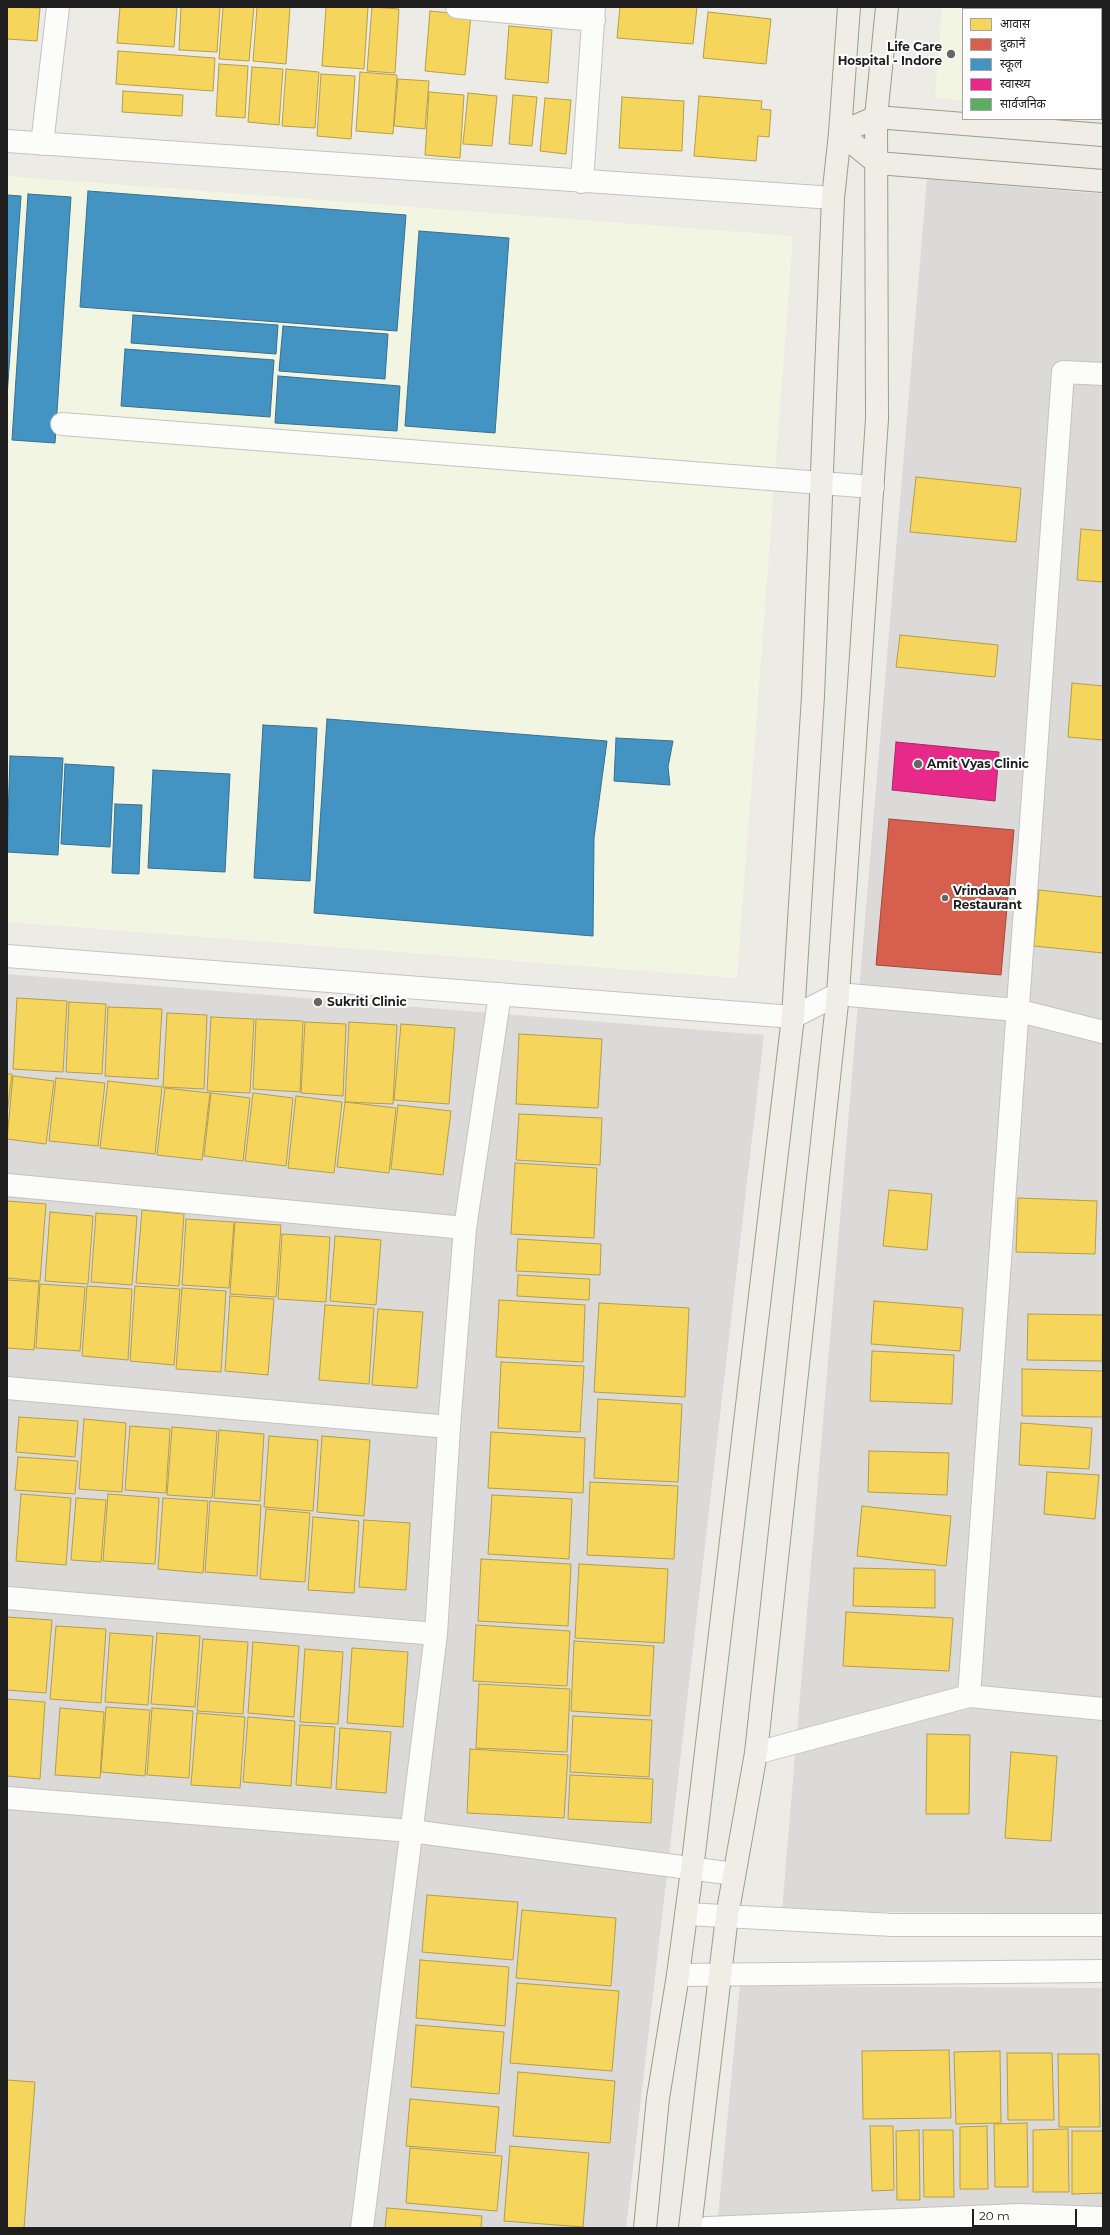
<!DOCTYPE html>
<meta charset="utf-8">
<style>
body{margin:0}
#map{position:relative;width:1110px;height:2235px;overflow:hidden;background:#ecebe6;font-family:Montserrat,"Noto Sans Devanagari",sans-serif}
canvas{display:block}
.frame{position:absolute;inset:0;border:8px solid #1e1e1e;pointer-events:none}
.legend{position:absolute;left:962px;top:8px;width:140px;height:112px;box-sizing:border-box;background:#fff;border:1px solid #a5a5a5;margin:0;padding:5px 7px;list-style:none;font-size:12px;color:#1e1e1e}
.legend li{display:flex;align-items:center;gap:8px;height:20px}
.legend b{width:20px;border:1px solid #a5a5a5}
.scale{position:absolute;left:972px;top:2209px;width:105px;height:18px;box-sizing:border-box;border:2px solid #1e1e1e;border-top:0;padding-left:5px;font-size:12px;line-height:14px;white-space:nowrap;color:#1e1e1e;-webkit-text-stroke:3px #fff;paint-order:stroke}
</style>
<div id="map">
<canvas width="1110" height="2235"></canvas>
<div class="frame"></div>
<ul class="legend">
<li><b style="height:11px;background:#f6d55c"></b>आवास</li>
<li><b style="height:11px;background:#d6604d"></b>दुकानें</li>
<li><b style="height:11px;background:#4393c3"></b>स्कूल</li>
<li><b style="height:11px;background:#e7298a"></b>स्वास्थ्य</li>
<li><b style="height:11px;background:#5aae61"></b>सार्वजनिक</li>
</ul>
<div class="scale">20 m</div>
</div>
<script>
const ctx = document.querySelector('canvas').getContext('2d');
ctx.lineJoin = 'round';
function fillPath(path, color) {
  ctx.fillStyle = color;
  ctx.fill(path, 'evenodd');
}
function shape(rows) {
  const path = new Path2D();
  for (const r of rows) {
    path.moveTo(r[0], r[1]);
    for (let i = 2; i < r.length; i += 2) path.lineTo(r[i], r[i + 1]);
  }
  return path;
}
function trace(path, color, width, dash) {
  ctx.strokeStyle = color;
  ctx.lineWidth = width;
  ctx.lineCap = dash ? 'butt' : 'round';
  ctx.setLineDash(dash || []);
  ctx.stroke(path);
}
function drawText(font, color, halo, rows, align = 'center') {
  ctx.font = font + ' Montserrat,sans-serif';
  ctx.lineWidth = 4;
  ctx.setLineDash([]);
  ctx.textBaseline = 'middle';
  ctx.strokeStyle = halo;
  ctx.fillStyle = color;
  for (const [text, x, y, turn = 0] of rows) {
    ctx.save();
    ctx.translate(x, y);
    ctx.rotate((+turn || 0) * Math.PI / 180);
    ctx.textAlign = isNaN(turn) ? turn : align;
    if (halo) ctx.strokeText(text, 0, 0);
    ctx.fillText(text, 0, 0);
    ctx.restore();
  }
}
fillPath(shape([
 [927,179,1103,194,1103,1914,782,1911],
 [7,974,764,1035,626,2228,7,2228],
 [740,1986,1103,1988,1103,2228,717,2228]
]), '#dbdad8');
fillPath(shape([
 [942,7,1103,7,1103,110,1101,110,1101,9,963,9,963,100,935,98],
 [7,176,793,236,737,978,7,922]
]), '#f2f5e2');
const homes = shape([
 [7,7,40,8,37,41,7,39,7,7],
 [120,7,177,7,174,47,117,43,120,7],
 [181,7,220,7,217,52,179,50,181,7],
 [223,7,254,7,249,61,219,59,223,7],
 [257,7,290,7,286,64,253,61,257,7],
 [326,7,368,7,364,69,322,66,326,7],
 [372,7,399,9,395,73,367,71,372,7],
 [620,7,697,7,693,44,617,38,620,7],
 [430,11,471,15,465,75,425,71,430,11],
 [708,12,771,19,766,64,703,58,708,12],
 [509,26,552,30,548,83,505,79,509,26],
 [118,51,215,58,213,91,116,84,118,51],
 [219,64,248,66,245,118,216,116,219,64],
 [252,67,283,69,279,125,248,122,252,67],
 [286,69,319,72,315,128,282,126,286,69],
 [360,72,397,75,393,134,356,131,360,72],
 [321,74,355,76,351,139,317,136,321,74],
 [398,79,429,81,425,129,394,126,398,79],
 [123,91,183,95,182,116,122,112,123,91],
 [429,92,464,95,460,158,425,155,429,92],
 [468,93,497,96,492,146,463,144,468,93],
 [513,95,537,97,532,146,509,144,513,95],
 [699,96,762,101,761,109,771,110,769,137,758,136,756,161,694,156,699,96],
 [622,97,684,101,682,151,619,148,622,97],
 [545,98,571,100,566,154,540,151,545,98],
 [916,477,1021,488,1016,542,910,532,916,477],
 [1081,529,1103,531,1103,582,1077,580,1081,529],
 [900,635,998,645,995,677,896,667,900,635],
 [1072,683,1103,686,1103,740,1068,737,1072,683],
 [1039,890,1103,897,1103,953,1034,946,1039,890],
 [17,998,67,1001,63,1072,13,1069,17,998],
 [69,1002,106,1004,102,1074,66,1072,69,1002],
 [108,1007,162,1009,158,1079,105,1076,108,1007],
 [167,1013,207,1015,204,1089,163,1087,167,1013],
 [211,1017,254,1019,250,1093,207,1091,211,1017],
 [256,1019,303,1021,300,1092,253,1089,256,1019],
 [305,1022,346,1024,343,1096,301,1093,305,1022],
 [349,1022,397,1025,393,1104,345,1102,349,1022],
 [401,1024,455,1028,449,1104,394,1100,401,1024],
 [519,1034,602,1039,598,1108,516,1104,519,1034],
 [7,1074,12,1074,7,1114,7,1074],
 [13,1076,54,1081,46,1144,7,1139,13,1076],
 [56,1078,105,1083,98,1146,49,1141,56,1078],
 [108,1081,162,1087,155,1154,100,1148,108,1081],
 [165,1088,210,1093,202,1160,157,1155,165,1088],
 [211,1093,250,1098,243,1161,204,1156,211,1093],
 [253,1093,293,1098,286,1166,245,1161,253,1093],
 [296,1096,342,1102,334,1173,288,1168,296,1096],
 [345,1102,396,1108,389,1173,337,1167,345,1102],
 [398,1105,451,1111,443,1175,391,1169,398,1105],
 [519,1114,602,1118,600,1165,516,1160,519,1114],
 [515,1163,597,1168,594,1238,511,1234,515,1163],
 [889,1190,932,1194,927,1250,883,1246,889,1190],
 [1018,1198,1097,1201,1095,1254,1016,1252,1018,1198],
 [7,1201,46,1204,40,1281,7,1278,7,1201],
 [142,1210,184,1214,179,1286,136,1283,142,1210],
 [50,1212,93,1216,88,1284,45,1281,50,1212],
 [96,1213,137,1216,132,1285,91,1282,96,1213],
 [186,1219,234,1222,229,1288,182,1285,186,1219],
 [235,1222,281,1225,276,1297,230,1294,235,1222],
 [282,1234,330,1237,326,1302,278,1299,282,1234],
 [335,1236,381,1240,376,1305,330,1301,335,1236],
 [518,1239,601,1244,600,1275,516,1271,518,1239],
 [518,1275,590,1279,589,1300,517,1296,518,1275],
 [7,1280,39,1282,34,1350,7,1348,7,1280],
 [40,1284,85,1287,80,1351,36,1348,40,1284],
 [87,1286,132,1289,128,1360,82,1356,87,1286],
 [135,1286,180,1289,174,1365,130,1361,135,1286],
 [182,1288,226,1291,221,1372,176,1369,182,1288],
 [230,1296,274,1299,268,1375,225,1371,230,1296],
 [499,1300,585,1305,583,1362,496,1357,499,1300],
 [874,1301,963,1308,960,1351,871,1344,874,1301],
 [599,1303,689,1308,685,1397,594,1392,599,1303],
 [325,1305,374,1308,369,1384,319,1380,325,1305],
 [378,1309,423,1312,417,1388,372,1385,378,1309],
 [1028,1314,1103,1315,1102,1361,1027,1360,1028,1314],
 [872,1351,954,1355,952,1404,870,1401,872,1351],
 [501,1362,584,1366,580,1432,498,1428,501,1362],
 [1022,1369,1103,1371,1103,1417,1022,1416,1022,1369],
 [598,1399,682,1404,678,1482,594,1478,598,1399],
 [19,1417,78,1421,75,1457,16,1452,19,1417],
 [84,1419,126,1423,122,1492,79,1489,84,1419],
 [1021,1423,1092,1428,1089,1469,1019,1465,1021,1423],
 [130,1426,170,1429,166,1493,125,1490,130,1426],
 [172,1427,217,1431,212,1498,167,1495,172,1427],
 [219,1430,264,1434,260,1501,214,1498,219,1430],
 [491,1432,585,1438,583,1493,488,1488,491,1432],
 [269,1436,318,1440,313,1511,264,1507,269,1436],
 [322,1436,370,1440,364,1516,317,1512,322,1436],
 [869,1451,949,1453,947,1495,868,1492,869,1451],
 [18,1457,78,1461,75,1494,15,1490,18,1457],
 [1047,1472,1099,1475,1095,1519,1044,1514,1047,1472],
 [590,1482,678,1486,674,1559,587,1555,590,1482],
 [21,1494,71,1498,66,1565,16,1561,21,1494],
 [108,1494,159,1498,155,1564,103,1561,108,1494],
 [492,1495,572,1499,569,1559,488,1554,492,1495],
 [76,1498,106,1500,101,1562,71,1560,76,1498],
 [163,1498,208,1501,203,1573,158,1569,163,1498],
 [210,1501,261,1505,257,1576,205,1572,210,1501],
 [862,1506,951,1516,946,1566,857,1556,862,1506],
 [266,1509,310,1513,305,1582,260,1579,266,1509],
 [313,1517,359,1521,354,1593,308,1590,313,1517],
 [364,1520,410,1523,406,1590,359,1587,364,1520],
 [481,1559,571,1564,568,1626,478,1621,481,1559],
 [579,1564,668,1569,664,1643,575,1638,579,1564],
 [854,1568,935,1570,935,1608,853,1606,854,1568],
 [846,1612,953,1618,949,1671,843,1666,846,1612],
 [7,1617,52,1620,46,1693,7,1690,7,1617],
 [476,1625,570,1631,567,1686,473,1681,476,1625],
 [56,1626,106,1629,101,1703,50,1699,56,1626],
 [110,1633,153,1636,148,1705,105,1702,110,1633],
 [157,1633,200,1636,195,1707,151,1704,157,1633],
 [203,1639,248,1642,243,1714,197,1711,203,1639],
 [574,1641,654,1646,650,1716,571,1711,574,1641],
 [253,1642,299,1646,294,1717,248,1713,253,1642],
 [352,1648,408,1652,403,1727,347,1723,352,1648],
 [305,1649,343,1652,338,1724,300,1722,305,1649],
 [479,1684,570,1689,567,1752,476,1748,479,1684],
 [7,1699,45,1702,40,1779,7,1776,7,1699],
 [106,1707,150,1710,145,1776,101,1772,106,1707],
 [60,1708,104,1712,100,1778,55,1775,60,1708],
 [152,1708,193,1711,189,1778,147,1775,152,1708],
 [197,1713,245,1717,240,1788,191,1785,197,1713],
 [573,1716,652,1720,649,1777,570,1772,573,1716],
 [248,1717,295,1721,291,1786,243,1782,248,1717],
 [300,1725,335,1727,331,1788,296,1785,300,1725],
 [340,1728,391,1732,386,1793,336,1789,340,1728],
 [927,1734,970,1735,969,1814,926,1814,927,1734],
 [470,1749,568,1755,564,1818,467,1813,470,1749],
 [1011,1752,1057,1756,1051,1841,1005,1838,1011,1752],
 [570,1775,653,1779,651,1823,568,1819,570,1775],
 [427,1895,518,1902,513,1960,422,1952,427,1895],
 [522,1910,616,1918,611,1986,516,1978,522,1910],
 [420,1960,509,1967,505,2026,416,2018,420,1960],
 [517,1983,619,1991,612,2071,510,2063,517,1983],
 [416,2025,504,2032,499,2094,411,2087,416,2025],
 [949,2050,951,2118,863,2119,862,2051,949,2050],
 [1000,2051,1001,2123,956,2124,954,2052,1000,2051],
 [1007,2053,1052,2053,1054,2120,1008,2120,1007,2053],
 [1058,2054,1099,2054,1100,2127,1059,2127,1058,2054],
 [518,2072,615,2081,610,2143,513,2136,518,2072],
 [7,2080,35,2082,24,2228,7,2228,7,2080],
 [410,2099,499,2107,495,2153,406,2146,410,2099],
 [1027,2123,1028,2187,995,2187,994,2124,1027,2123],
 [870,2126,893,2126,894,2190,872,2191,870,2126],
 [987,2126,988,2189,960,2189,960,2127,987,2126],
 [1068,2129,1069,2192,1033,2192,1033,2130,1068,2129],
 [919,2130,920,2200,897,2200,896,2131,919,2130],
 [923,2130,953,2130,954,2197,924,2197,923,2130],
 [1072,2131,1103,2131,1103,2193,1072,2194,1072,2131],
 [510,2146,589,2153,583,2227,504,2221,510,2146],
 [410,2148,502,2156,497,2211,406,2203,410,2148],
 [387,2208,482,2216,481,2228,385,2228,387,2208]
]);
fillPath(homes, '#f6d55c');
trace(homes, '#b59e49', 1);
const shops = shape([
 [889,819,1014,830,1001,975,876,965,889,819]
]);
fillPath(shops, '#d6604d');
trace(shops, '#9f4c3f', 1);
const schools = shape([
 [88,191,406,215,397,331,80,307,88,191],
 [28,194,71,197,55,443,12,440,28,194],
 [7,195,21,196,7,397,7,195],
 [419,231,509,238,495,433,405,426,419,231],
 [133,315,278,325,276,354,131,343,133,315],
 [283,326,388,334,385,379,279,371,283,326],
 [125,349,274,360,270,417,121,406,125,349],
 [278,376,400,386,397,431,275,423,278,376],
 [327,719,607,741,594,838,593,936,314,913,327,719],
 [263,725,317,728,310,881,254,878,263,725],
 [616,738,673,741,668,767,670,785,614,781,616,738],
 [10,756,63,758,58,855,7,852,10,756],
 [65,764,114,767,110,847,61,844,65,764],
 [153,770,230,774,225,872,148,868,153,770],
 [115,804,142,805,139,874,112,873,115,804]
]);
fillPath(schools, '#4393c3');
trace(schools, '#387092', 1);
const health = shape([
 [896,742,999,752,995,801,892,790,896,742]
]);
fillPath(health, '#e7298a');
trace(health, '#ab266a', 1);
const public = shape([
 [1079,7,1103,7,1103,32,1101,32,1101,9,1079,9,1079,7]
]);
fillPath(public, '#5aae61');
trace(public, '#48834d', 1);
const minor = shape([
 [457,7,594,20],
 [7,141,833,198],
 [42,144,58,7],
 [582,182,594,7],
 [1103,374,1063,372,969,1696,1103,1709],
 [62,424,873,487],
 [7,956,793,1017,838,994,1016,1010,1103,1032],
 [7,1185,465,1228],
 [7,1388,449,1427],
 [7,1598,436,1634],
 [756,1753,969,1696],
 [7,1798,411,1831,734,1874],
 [686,1914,893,1925,1103,1925],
 [678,1975,1103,1971],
 [362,2228,436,1634,449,1427,465,1228,500,994],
 [707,2228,1019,2215,1103,2218]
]);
const major = shape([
 [1103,135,876,117,840,133,877,163,1103,181],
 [645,2228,658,2098,678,1975,692,1870,793,1017,813,696,833,198,840,133,849,7],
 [690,2228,727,1916,756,1753,838,994,877,419,876,117,887,7]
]);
trace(minor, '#c3c3c1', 24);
trace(major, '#a09c85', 24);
trace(minor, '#fcfcfb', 22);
trace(major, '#efede5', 22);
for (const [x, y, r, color] of [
 [951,54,5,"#666664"],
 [918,764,5,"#666664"],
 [945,898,4,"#666664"],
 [318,1002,5,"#666664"]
]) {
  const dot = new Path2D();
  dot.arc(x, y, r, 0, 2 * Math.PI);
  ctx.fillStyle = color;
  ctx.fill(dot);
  trace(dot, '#fff', 1.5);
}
drawText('bold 12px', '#1e1e1e', '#fff', [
 ["Life Care",942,47,"right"],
 ["Hospital - Indore",942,61,"right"],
 ["Amit Vyas Clinic",927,764],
 ["Vrindavan",953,891],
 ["Restaurant",953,905],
 ["Sukriti Clinic",327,1002]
], 'left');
</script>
